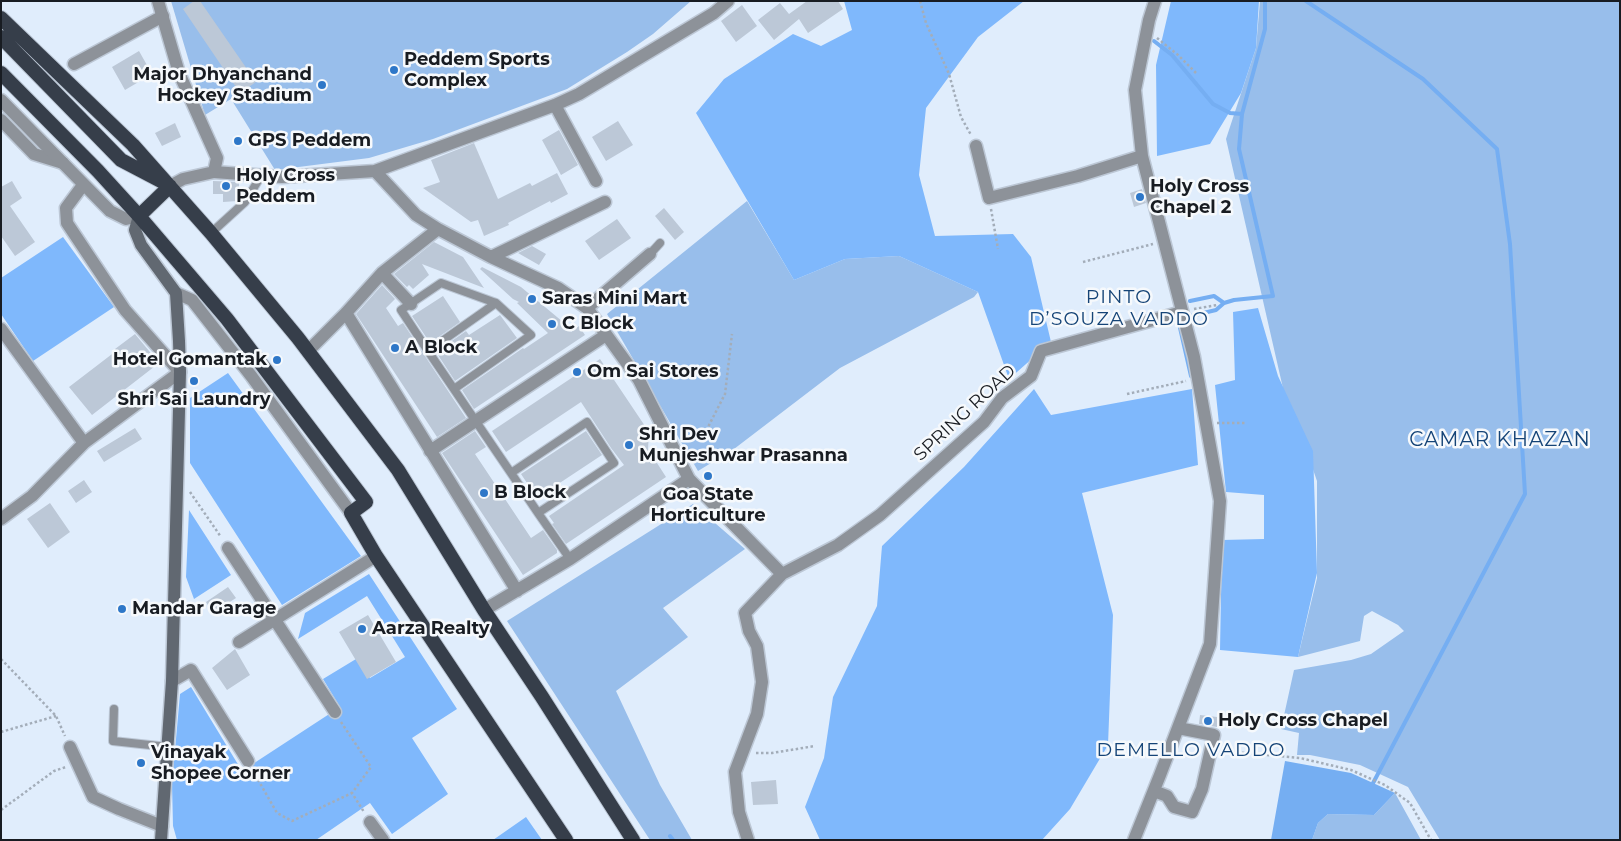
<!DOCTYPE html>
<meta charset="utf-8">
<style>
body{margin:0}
#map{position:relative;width:1621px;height:841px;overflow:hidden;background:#e0edfc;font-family:Montserrat,sans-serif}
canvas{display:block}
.frame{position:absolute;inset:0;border:2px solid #181c22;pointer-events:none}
</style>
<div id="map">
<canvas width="1621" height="841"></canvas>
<div class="frame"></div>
</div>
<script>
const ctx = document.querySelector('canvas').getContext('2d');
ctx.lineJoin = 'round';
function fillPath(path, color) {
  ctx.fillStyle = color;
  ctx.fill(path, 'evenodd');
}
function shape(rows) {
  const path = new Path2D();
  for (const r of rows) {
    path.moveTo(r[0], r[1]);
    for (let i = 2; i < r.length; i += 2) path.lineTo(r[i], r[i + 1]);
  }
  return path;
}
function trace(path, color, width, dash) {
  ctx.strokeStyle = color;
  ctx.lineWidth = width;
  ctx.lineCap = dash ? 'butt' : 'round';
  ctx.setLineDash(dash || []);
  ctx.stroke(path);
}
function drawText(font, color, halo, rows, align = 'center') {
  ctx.font = font + ' Montserrat,sans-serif';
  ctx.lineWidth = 5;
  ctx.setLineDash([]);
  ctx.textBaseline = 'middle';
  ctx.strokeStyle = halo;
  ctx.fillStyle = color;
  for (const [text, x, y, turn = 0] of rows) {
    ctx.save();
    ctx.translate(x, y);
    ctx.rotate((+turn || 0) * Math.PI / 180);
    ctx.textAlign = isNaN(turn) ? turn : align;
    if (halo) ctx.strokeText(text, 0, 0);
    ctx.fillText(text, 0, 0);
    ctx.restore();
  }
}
fillPath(shape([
 [171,1,691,1,653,34,627,52,567,89,433,139,369,158,275,170,231,99,205,115],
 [1260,1,1620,1,1620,840,1440,840,1408,787,1360,765,1310,755,1297,755,1299,733,1281,729,1294,670,1351,660,1371,654,1404,631,1398,625,1372,611,1364,616,1360,641,1298,657,1317,578,1317,481,1290,403,1285,397,1226,139,1256,48],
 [747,201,794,280,845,259,899,256,978,292,974,297,840,368,734,449,698,471,607,314],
 [693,504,745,549,663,608,688,637,616,691,660,785,692,840,650,840,507,621],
 [1395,793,1421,840,1312,840,1318,823,1328,814,1374,815]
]), '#98beeb');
fillPath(shape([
 [844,1,1024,1,978,37,926,108,919,175,935,236,1013,234,1031,257,1051,342,1009,379,978,292,899,256,845,259,794,280,696,113,724,79,793,34,821,46,852,30],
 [1171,1,1259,1,1256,48,1241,93,1210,144,1157,156,1156,65],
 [63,237,114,307,33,361,1,314,1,278],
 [1258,308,1278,376,1313,451,1317,573,1298,657,1220,650,1222,540,1264,539,1264,495,1226,492,1215,385,1235,380,1233,312],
 [228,373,361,556,282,605,190,463,190,398],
 [1034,389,1051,415,1192,389,1198,465,1082,493,1113,615,1108,745,1070,809,1042,840,820,840,805,807,824,758,833,697,877,606,882,546,964,467],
 [189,510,231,575,194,599,186,577],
 [369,574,457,709,412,738,448,794,392,834,370,803,316,840,177,840,173,826,172,784,180,694,191,687,242,771,340,707,323,679,356,659,370,678,405,657,367,596,298,639,305,613],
 [526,817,542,840,493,840]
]), '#7fb8fc');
fillPath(shape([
 [1285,761,1351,773,1395,793,1374,815,1328,814,1318,823,1312,840,1271,840]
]), '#75aef2');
trace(shape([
 [1306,1,1423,79,1497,149,1510,244,1525,494,1371,787],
 [1154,41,1172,55,1213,104,1230,113,1242,114],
 [1190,301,1214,296,1224,303],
 [1191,376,1178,319,1216,310,1224,303,1234,300,1273,296,1239,149,1242,114,1265,29,1265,1],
 [670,836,673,840]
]), '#75aef2', 4);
fillPath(shape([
 [194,1,200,1,256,82,240,93,183,9],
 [807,1,838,1,843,9,808,33,799,19,774,40,758,20,780,3,789,14],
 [742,5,757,26,736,42,721,21],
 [139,51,152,74,125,90,112,67],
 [618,121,633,145,606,161,592,137],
 [175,123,181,137,162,146,155,133],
 [559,130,578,165,561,175,542,140],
 [474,143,498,199,530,183,532,186,557,173,568,194,551,203,550,201,508,223,509,225,484,236,478,220,471,222,423,188,440,182,431,160],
 [12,181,22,198,10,206,35,242,15,256,1,236,1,187],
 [213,181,239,182,239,200,238,201,223,202,223,194,213,194],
 [1142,189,1146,203,1134,207,1130,193],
 [664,208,684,232,675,240,655,216],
 [617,219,631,238,599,260,585,241],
 [434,242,463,257,484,288,422,264,429,275,413,289,409,285,407,287,394,274],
 [532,246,546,254,539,265,518,253],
 [482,267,521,287,563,322,571,332,579,326,585,335,474,409,462,390,523,348,524,349,548,333,517,303,519,302,513,299,480,269],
 [382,285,395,299,386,308,398,326,403,323,466,418,437,437,356,314],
 [443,296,460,322,430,343,412,316],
 [500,315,517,338,455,381,436,352,466,331,469,335],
 [135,334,159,363,92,415,69,387,116,351,115,349],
 [600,359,649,432,648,449,666,477,566,544,552,524,554,523,549,516,624,465,611,448,581,402,506,452,492,431],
 [135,428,142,439,104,462,97,451],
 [475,431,486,447,475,454,531,538,543,530,557,550,557,553,523,575,442,453],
 [586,431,602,455,537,498,521,474],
 [84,480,92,492,76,503,68,491],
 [50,503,70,532,48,548,27,519],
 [228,587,236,598,213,613,206,602],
 [368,615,396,662,367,679,339,632],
 [235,649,250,675,227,690,212,668],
 [1200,715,1217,717,1217,727,1199,724],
 [776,780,778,804,753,805,751,782]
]), '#bcc8d7');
const service = shape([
 [211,233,245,202,261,176],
 [650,254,660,243],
 [428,351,496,303],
 [454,389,531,335,496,303,441,283,401,310,428,351,511,473],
 [538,513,614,463,587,422,511,473,538,513,570,559],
 [114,709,113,741,168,747]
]);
const minor = shape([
 [74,64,163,16],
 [555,105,596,181],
 [1,120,34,154,63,163],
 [976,146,989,198,1078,176,1142,156],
 [375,171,555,105,579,94,714,13,728,1],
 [214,172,282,177,375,171,416,215,438,229,491,257,558,288,587,308,639,380,689,479,782,574,745,613,749,631,757,646,762,682,757,714,735,772,739,812,748,840],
 [491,257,605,202],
 [382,273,411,304],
 [587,308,650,254],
 [346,313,517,591],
 [1,329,84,443],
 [308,351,346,313,382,273,438,229],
 [430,451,606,335],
 [1,519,32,496,84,443,180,372],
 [228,548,335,712],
 [782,574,838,545,880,515,984,422,1002,398,1031,376,1041,351,1182,312],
 [484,610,570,559,689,479],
 [239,642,376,556],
 [172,681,191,670,248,761],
 [70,747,93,797,119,809,162,826],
 [1154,791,1167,796,1174,807,1192,812,1202,789,1214,735,1178,728],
 [370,822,383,840],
 [1134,840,1160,775,1210,644,1220,501,1194,357,1142,156,1135,90,1149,20,1155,1]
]);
const tertiary = shape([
 [158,1,179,73,217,158,214,172,183,179,170,186],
 [1,100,110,211,126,219,139,216],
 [83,185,66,208,67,223,125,310,180,372],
 [176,293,192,300,252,377,351,513]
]);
const secondary = shape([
 [139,216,135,230,141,245,176,293,179,341,180,372,172,681,161,840]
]);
const trunk = shape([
 [1,18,133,145,211,233,298,338,398,470,484,610,542,697,633,840],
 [1,37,121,160,163,182],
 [1,73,98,171,139,216,227,319,366,502,351,513,376,556,566,840],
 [139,216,170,186]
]);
trace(service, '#bcc7d5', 10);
trace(minor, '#bcc7d5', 15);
trace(tertiary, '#bcc7d5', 15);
trace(secondary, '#bcc7d5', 15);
trace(trunk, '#bcc7d5', 16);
trace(shape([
 [920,1,926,23,949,74,961,117,971,135],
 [1157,38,1178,55,1196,73],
 [991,209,998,249],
 [1083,262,1153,244],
 [1194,309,1217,305],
 [1127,394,1186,381],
 [1217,423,1247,423],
 [683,440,692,438,707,429,725,394,732,334],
 [190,492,221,537],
 [1,659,56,716,65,736],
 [341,722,371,767,352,793,364,812],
 [1,732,56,716],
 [1222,751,1300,758,1351,770,1385,785,1410,803,1431,840],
 [756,753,772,753,815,746],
 [253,771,277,813,292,821,352,793],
 [1,810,54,771,66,767]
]), '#a3adb9', 2.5, [2.5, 2.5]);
trace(service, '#8d9299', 8);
trace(minor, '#8d9299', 12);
trace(tertiary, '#8d9299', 12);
trace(secondary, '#616871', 12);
trace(trunk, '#363e4a', 14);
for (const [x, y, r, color] of [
 [394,70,5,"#2e77c8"],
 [322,85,5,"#2e77c8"],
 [238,141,5,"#2e77c8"],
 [226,186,5,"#2e77c8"],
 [1140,197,5,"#2e77c8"],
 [532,299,5,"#2e77c8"],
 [552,324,5,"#2e77c8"],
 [395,348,5,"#2e77c8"],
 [277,360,5,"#2e77c8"],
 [577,372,5,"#2e77c8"],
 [194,381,5,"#2e77c8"],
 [629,445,5,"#2e77c8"],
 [708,476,5,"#2e77c8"],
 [484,493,5,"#2e77c8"],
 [122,609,5,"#2e77c8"],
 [362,629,5,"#2e77c8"],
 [1208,721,5,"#2e77c8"],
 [141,763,5,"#2e77c8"]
]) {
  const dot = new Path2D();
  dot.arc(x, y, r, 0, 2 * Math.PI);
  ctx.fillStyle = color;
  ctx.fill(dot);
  trace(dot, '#f6f9fc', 2);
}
drawText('bold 18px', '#181c22', '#f6f9fc', [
 ["Peddem Sports",404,60],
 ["Complex",404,81],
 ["Major Dhyanchand",312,75,"right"],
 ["Hockey Stadium",312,96,"right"],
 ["GPS Peddem",248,141],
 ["Holy Cross",236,176],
 ["Peddem",236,197],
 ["Holy Cross",1150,187],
 ["Chapel 2",1150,208],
 ["Saras Mini Mart",542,299],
 ["C Block",562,324],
 ["A Block",405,348],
 ["Hotel Gomantak",267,360,"right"],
 ["Om Sai Stores",587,372],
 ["Shri Sai Laundry",194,400,"center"],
 ["Shri Dev",639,435],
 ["Munjeshwar Prasanna",639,456],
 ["B Block",494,493],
 ["Goa State",708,495,"center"],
 ["Horticulture",708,516,"center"],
 ["Mandar Garage",132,609],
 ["Aarza Realty",372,629],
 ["Holy Cross Chapel",1218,721],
 ["Vinayak",151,753],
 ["Shopee Corner",151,774]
], 'left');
drawText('18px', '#181c22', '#f6f9fc', [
 ["SPRING ROAD",965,413,-43]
]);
ctx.letterSpacing = '1px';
drawText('19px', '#154477', '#f6f9fc', [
 ["PINTO",1119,297],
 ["D’SOUZA VADDO",1119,319],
 ["DEMELLO VADDO",1191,750]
]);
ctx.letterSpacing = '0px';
ctx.letterSpacing = '1px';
drawText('20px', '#154477', '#f6f9fc', [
 ["CAMAR KHAZAN",1500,440]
]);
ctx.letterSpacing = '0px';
</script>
